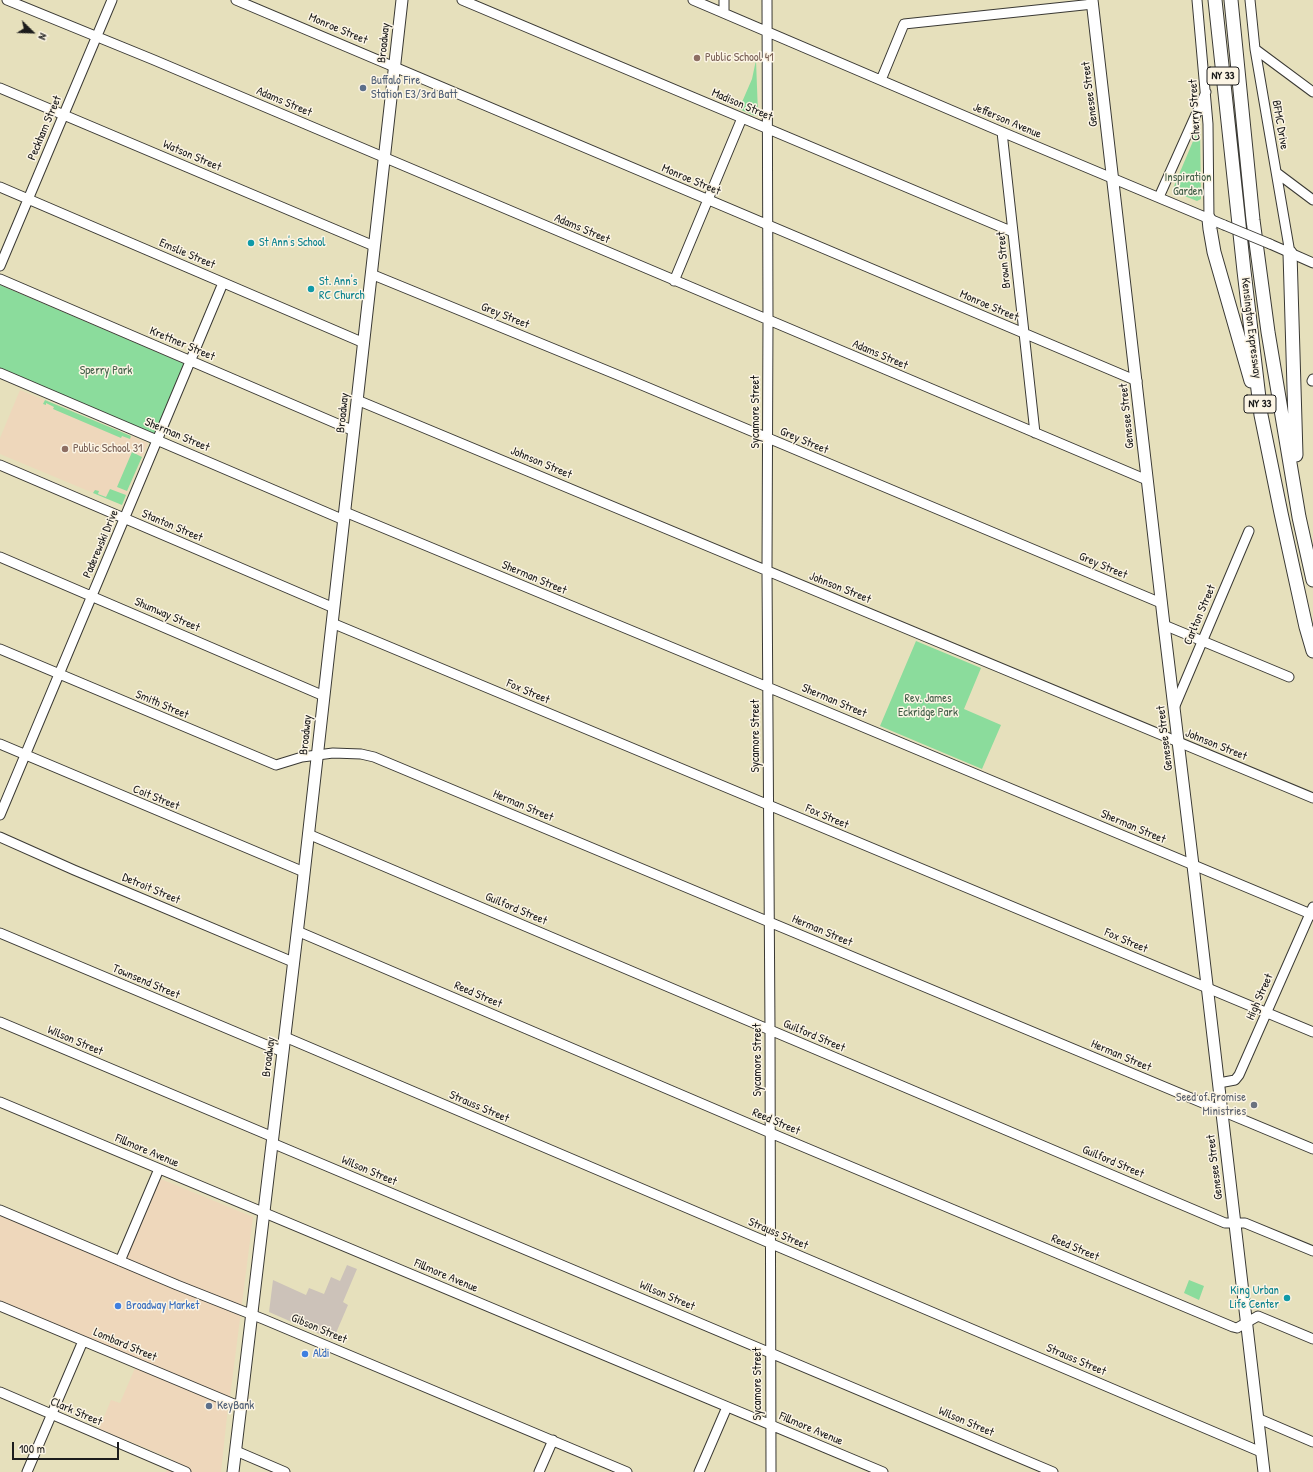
<!DOCTYPE html>
<style>
body{margin:0}
#map{position:relative;width:1313px;height:1472px;overflow:hidden;background:#e6e0bc;font-family:"Patrick Hand",sans-serif}
canvas{display:block}
.north{position:absolute;left:12px;top:12px;width:40px;height:40px;-webkit-text-stroke:3px #fcf5e5;paint-order:stroke;rotate:113deg;font-size:11px;font-weight:700;line-height:16px;text-align:center;color:#1c1c1c}
.north::after{content:'';display:block;margin:auto;width:14px;height:18px;background:#1c1c1c;clip-path:polygon(50% 0,100% 100%,50% 72%,0 100%)}
.scale{position:absolute;left:12px;top:1442px;width:107px;height:18px;box-sizing:border-box;border:2px solid #1c1c1c;border-top:0;padding-left:5px;font-size:12px;line-height:14px;white-space:nowrap;color:#1c1c1c;-webkit-text-stroke:3px #fcf5e5;paint-order:stroke}
</style>
<div id="map">
<canvas width="1313" height="1472"></canvas>
<div class="north">N</div>
<div class="scale">100 m</div>
</div>
<script>
const ctx = document.querySelector('canvas').getContext('2d');
ctx.lineJoin = 'round';
function fillPath(path, color) {
  ctx.fillStyle = color;
  ctx.fill(path, 'evenodd');
}
function shape(rows) {
  const path = new Path2D();
  for (const r of rows) {
    path.moveTo(r[0], r[1]);
    for (let i = 2; i < r.length; i += 2) path.lineTo(r[i], r[i + 1]);
  }
  return path;
}
function trace(path, color, width, dash) {
  ctx.strokeStyle = color;
  ctx.lineWidth = width;
  ctx.lineCap = dash ? 'butt' : 'round';
  ctx.setLineDash(dash || []);
  ctx.stroke(path);
}
function drawText(font, color, halo, rows, align = 'center') {
  ctx.font = font + ' "Patrick Hand",sans-serif';
  ctx.lineWidth = 3;
  ctx.setLineDash([]);
  ctx.textBaseline = 'middle';
  ctx.strokeStyle = halo;
  ctx.fillStyle = color;
  for (const [text, x, y, turn = 0] of rows) {
    ctx.save();
    ctx.translate(x, y);
    ctx.rotate((+turn || 0) * Math.PI / 180);
    ctx.textAlign = isNaN(turn) ? turn : align;
    if (halo) ctx.strokeText(text, 0, 0);
    ctx.fillText(text, 0, 0);
    ctx.restore();
  }
}
fillPath(shape([
 [20,390,148,443,122,505,0,454,0,438],
 [161,1179,253,1217,230,1397,0,1301,0,1214,123,1266,158,1180],
 [135,1368,228,1407,221,1472,166,1472,172,1459,99,1429,111,1400,120,1403]
]), '#eed7bb');
fillPath(shape([
 [347,1265,357,1269,343,1302,348,1305,333,1340,269,1312,273,1280,306,1295,309,1288,324,1294,331,1277,340,1281]
]), '#ccc2b9');
fillPath(shape([
 [756,60,758,114,755,116,739,109,752,79],
 [1199,127,1200,128,1201,199,1197,201,1172,191],
 [0,285,185,364,155,433,152,433,0,368],
 [45,400,131,436,130,439,122,436,121,438,53,409,54,407,46,403,46,405,43,404],
 [132,452,142,457,127,491,117,487],
 [110,489,126,495,122,505,93,493,95,490,99,491,98,494,106,497],
 [916,641,981,668,964,709,1001,725,982,769,880,726],
 [1189,1280,1204,1286,1199,1300,1184,1293]
]), '#8bdc9c');
const minor = shape([
 [7,0,154,60,1147,480],
 [236,0,1137,381],
 [462,0,1013,232],
 [693,0,1002,132,1224,225],
 [724,0,724,13],
 [767,0,768,320,767,571,770,1030,771,1472],
 [1197,0,1208,124,1209,219],
 [1250,0,1255,49,1290,253],
 [1255,49,1313,92],
 [881,80,904,24,1093,4],
 [0,88,374,246],
 [1002,132,1035,433],
 [1277,173,1313,200],
 [0,187,364,343],
 [1159,197,1206,92],
 [1270,244,1313,263],
 [0,266,112,0],
 [371,274,625,378,1161,603],
 [0,279,354,431],
 [674,281,742,118],
 [0,373,344,520],
 [1312,381,1313,379],
 [357,400,1313,798],
 [0,465,334,608],
 [345,512,777,691,1313,915],
 [0,557,324,696],
 [332,623,1313,1032],
 [1164,625,1289,677],
 [0,649,276,765,302,757,333,753,361,754,374,757,1313,1149],
 [1174,708,1249,531],
 [0,744,304,872],
 [0,815,223,283],
 [308,834,1225,1223,1245,1223,1313,1251],
 [0,837,74,870,293,962],
 [297,931,780,1137,1233,1327,1237,1328,1258,1316,1313,1339],
 [0,933,283,1052],
 [0,1022,273,1137],
 [285,1037,1261,1452],
 [1219,1083,1235,1080,1239,1075,1313,907],
 [0,1102,883,1472],
 [272,1143,1053,1472],
 [0,1210,177,1285,263,1319,627,1472],
 [120,1261,159,1169],
 [0,1306,241,1407],
 [0,1392,186,1472],
 [1257,1418,1313,1442],
 [236,1451,285,1472],
 [27,1472,83,1341],
 [539,1472,553,1440],
 [699,1472,727,1407]
]);
const major = shape([
 [1092,0,1164,625,1192,857,1264,1472],
 [233,1472,302,892,402,0]
]);
const highway = shape([
 [1215,0,1244,271,1261,415,1281,513,1306,627,1313,651],
 [1231,0,1253,220,1268,332,1299,517,1313,580],
 [1209,219,1210,229,1214,252,1251,381],
 [1290,253,1296,455]
]);
trace(minor, '#3a3934', 11);
trace(major, '#3a3934', 13);
trace(highway, '#3a3934', 15);
trace(minor, '#fff', 9);
trace(major, '#fff', 11);
trace(highway, '#fff', 13);
const minorBridge = shape([
 [1224,225,1270,244]
]);
trace(minorBridge, '#3a3934', 11, []);
trace(minorBridge, '#fff', 9);
for (const [x, y, r, color] of [
 [697,58,4,"#8d6e63"],
 [363,88,4,"#5c6f8a"],
 [251,243,4,"#0f9aa8"],
 [311,289,4,"#0f9aa8"],
 [65,449,4,"#8d6e63"],
 [1254,1105,4,"#6b7280"],
 [1287,1298,4,"#0f9aa8"],
 [118,1306,4,"#3f7fe0"],
 [305,1354,4,"#3f7fe0"],
 [209,1406,4,"#5c6f8a"]
]) {
  const dot = new Path2D();
  dot.arc(x, y, r, 0, 2 * Math.PI);
  ctx.fillStyle = color;
  ctx.fill(dot);
  trace(dot, '#fcf5e5', 1.5);
}
for (const [x, y, w] of [
 [1223,76,32],
 [1260,404,32]
]) {
  const box = new Path2D();
  box.roundRect(x - w / 2, y - 9, w, 18, 3);
  ctx.fillStyle = '#fcf5e5';
  ctx.fill(box);
  trace(box, '#1c1c1c', 1);
}
drawText('bold 11px', '#1c1c1c', null, [
 ["NY 33",1223,76],
 ["NY 33",1260,404]
]);
drawText('12px', '#1c1c1c', '#fcf5e5', [
 ["Monroe Street",338,29,23],
 ["Broadway",384,43,-84],
 ["Genesee Street",1090,94,-97],
 ["Adams Street",284,102,23],
 ["Madison Street",742,105,23],
 ["Cherry Street",1195,110,-93],
 ["Jefferson Avenue",1007,121,23],
 ["BFMC Drive",1280,125,80],
 ["Peckham Street",45,128,-67],
 ["Watson Street",192,156,23],
 ["Monroe Street",691,180,23],
 ["Adams Street",582,229,23],
 ["Emslie Street",187,254,23],
 ["Brown Street",1004,260,-96],
 ["Monroe Street",989,306,23],
 ["Grey Street",505,316,22],
 ["Kensington Expressway",1251,328,83],
 ["Krettner Street",182,344,23],
 ["Adams Street",880,355,23],
 ["Sycamore Street",756,412,-90],
 ["Broadway",343,413,-84],
 ["Genesee Street",1127,416,-96],
 ["Sherman Street",177,435,23],
 ["Grey Street",804,441,23],
 ["Johnson Street",541,463,23],
 ["Stanton Street",172,526,23],
 ["Paderewski Drive",101,544,-67],
 ["Grey Street",1103,566,23],
 ["Sherman Street",534,578,23],
 ["Johnson Street",840,588,22],
 ["Shumway Street",167,615,23],
 ["Carlton Street",1200,615,-67],
 ["Fox Street",528,692,23],
 ["Sherman Street",834,701,23],
 ["Smith Street",162,705,23],
 ["Broadway",306,735,-84],
 ["Sycamore Street",756,736,-90],
 ["Genesee Street",1165,738,-97],
 ["Johnson Street",1216,745,22],
 ["Coit Street",156,798,22],
 ["Herman Street",523,806,23],
 ["Fox Street",827,817,23],
 ["Sherman Street",1133,827,23],
 ["Detroit Street",151,889,23],
 ["Guilford Street",516,909,23],
 ["Herman Street",822,931,23],
 ["Fox Street",1126,941,23],
 ["Townsend Street",146,982,23],
 ["Reed Street",478,995,23],
 ["High Street",1260,997,-66],
 ["Guilford Street",814,1036,23],
 ["Wilson Street",75,1041,23],
 ["Herman Street",1121,1056,23],
 ["Broadway",269,1057,-83],
 ["Sycamore Street",758,1060,-90],
 ["Strauss Street",479,1107,23],
 ["Reed Street",776,1122,23],
 ["Fillmore Avenue",147,1151,23],
 ["Guilford Street",1113,1162,23],
 ["Genesee Street",1215,1167,-97],
 ["Wilson Street",369,1171,23],
 ["Strauss Street",778,1234,23],
 ["Reed Street",1075,1248,23],
 ["Fillmore Avenue",446,1276,23],
 ["Wilson Street",667,1296,23],
 ["Gibson Street",319,1329,23],
 ["Lombard Street",125,1345,23],
 ["Strauss Street",1076,1360,23],
 ["Sycamore Street",758,1384,-90],
 ["Clark Street",76,1412,23],
 ["Wilson Street",966,1422,23],
 ["Fillmore Avenue",811,1429,23]
]);
drawText('12px', '#785e54', '#fcf5e5', [
 ["Public School 41",705,58],
 ["Public School 31",73,449]
], 'left');
drawText('12px', '#4e5e75', '#fcf5e5', [
 ["Buffalo Fire",371,81],
 ["Station E3/3rd Batt",371,95],
 ["KeyBank",217,1406]
], 'left');
drawText('12px', '#435f49', '#fcf5e5', [
 ["Inspiration",1188,178],
 ["Garden",1188,192],
 ["Sperry Park",106,371],
 ["Rev. James",928,699],
 ["Eckridge Park",928,713]
]);
drawText('12px', '#0d838f', '#fcf5e5', [
 ["St Ann's School",259,243],
 ["St. Ann's",319,282],
 ["RC Church",319,296],
 ["King Urban",1279,1291,"right"],
 ["Life Center",1279,1305,"right"]
], 'left');
drawText('12px', '#5b616d', '#fcf5e5', [
 ["Seed of Promise",1246,1098],
 ["Ministries",1246,1112]
], 'right');
drawText('12px', '#366cbe', '#fcf5e5', [
 ["Broadway Market",126,1306],
 ["Aldi",313,1354]
], 'left');
</script>
